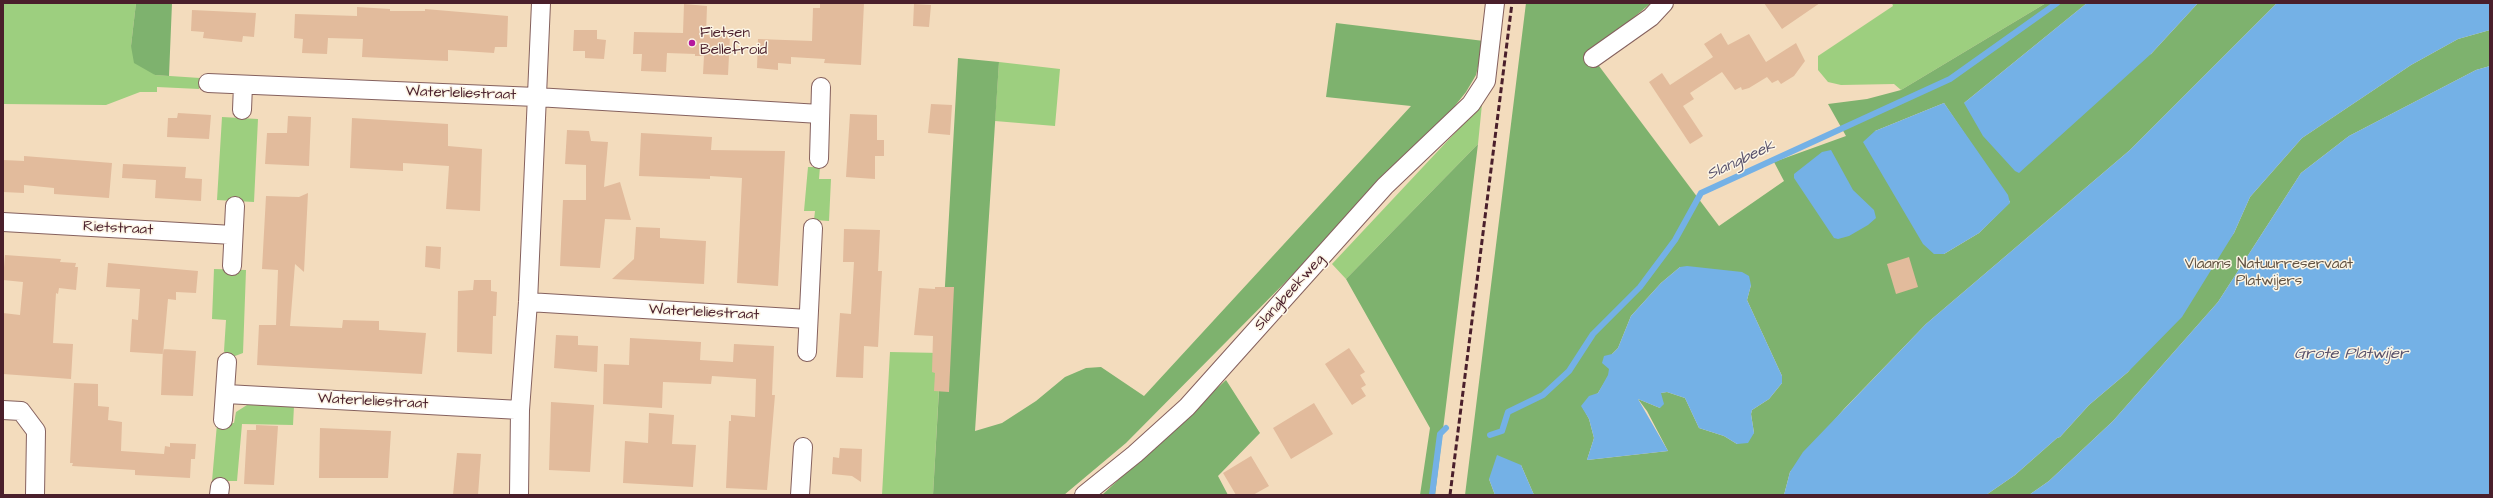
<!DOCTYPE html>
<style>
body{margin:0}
#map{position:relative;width:2493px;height:498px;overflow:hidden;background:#f3dcbd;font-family:"Architects Daughter",sans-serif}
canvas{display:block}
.frame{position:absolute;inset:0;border:4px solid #4a1f2b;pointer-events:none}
</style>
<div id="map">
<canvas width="2493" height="498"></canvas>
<div class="frame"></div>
</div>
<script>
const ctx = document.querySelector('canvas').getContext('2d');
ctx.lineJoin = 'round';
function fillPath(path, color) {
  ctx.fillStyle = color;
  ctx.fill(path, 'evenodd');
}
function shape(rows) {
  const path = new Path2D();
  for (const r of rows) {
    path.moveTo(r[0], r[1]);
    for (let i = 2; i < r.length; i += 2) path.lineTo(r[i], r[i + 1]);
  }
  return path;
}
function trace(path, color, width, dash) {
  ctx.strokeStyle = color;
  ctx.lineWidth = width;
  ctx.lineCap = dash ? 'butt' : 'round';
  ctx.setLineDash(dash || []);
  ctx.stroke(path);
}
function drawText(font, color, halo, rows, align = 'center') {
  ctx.font = font + ' "Architects Daughter",sans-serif';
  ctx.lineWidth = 3;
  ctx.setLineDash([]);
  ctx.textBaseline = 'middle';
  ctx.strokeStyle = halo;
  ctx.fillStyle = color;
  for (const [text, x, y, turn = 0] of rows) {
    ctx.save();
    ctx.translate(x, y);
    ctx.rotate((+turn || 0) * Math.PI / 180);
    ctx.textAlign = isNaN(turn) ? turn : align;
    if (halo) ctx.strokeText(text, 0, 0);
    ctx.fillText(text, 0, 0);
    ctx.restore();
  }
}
fillPath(shape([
 [3,3,136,3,131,46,155,75,200,78,199,89,157,87,157,92,140,92,106,105,3,104],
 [1892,3,2046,3,1901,90,1894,84,1841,85,1828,82,1818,70,1818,56,1893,6],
 [999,62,1060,69,1055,126,995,121],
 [1482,104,1478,144,1346,279,1332,264],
 [222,117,258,119,254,202,217,200],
 [808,167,820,167,819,179,831,179,829,221,814,220,815,211,804,211],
 [214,269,246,270,243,353,235,356,226,356,224,351,226,320,212,319],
 [890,352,941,353,933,495,882,495],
 [247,405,294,406,293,425,242,424,237,481,212,481,217,424,234,423,236,412]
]), '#9dcf7f');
fillPath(shape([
 [136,3,210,3,172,3,169,76,155,75,134,63,131,46],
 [1526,3,1651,3,1590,54,1719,226,1784,181,1774,162,1846,136,1828,104,1867,99,1901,90,2046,3,2087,3,1964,103,2151,54,2198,3,2277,3,2130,150,1926,324,1844,409,1790,472,1784,495,1534,495,1521,465,1489,479,1495,495,1465,495],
 [1944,103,2010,202,1979,233,1944,254,1875,131],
 [1680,267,1751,285,1747,300,1782,376,1782,383,1769,399,1752,410,1751,414,1754,433,1737,444,1724,436,1699,428,1685,398,1667,392,1661,393,1660,408,1638,399,1647,411,1668,451,1587,460,1594,438,1589,419,1582,406,1598,393,1609,375,1612,354,1618,348,1631,316,1661,283],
 [1336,23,1484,41,1476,75,1466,92,1434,132,1126,443,1064,495,933,495,958,58,999,62,975,431,1002,423,1036,401,1065,377,1086,368,1101,367,1144,396,1411,106,1326,97],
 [2490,30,2490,66,2476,70,2349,136,2301,173,2218,302,2113,421,2049,481,2029,495,1986,495,2015,475,2057,438,2060,437,2089,405,2128,372,2234,233,2250,197,2302,138,2411,65,2458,39],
 [1478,144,1435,495,1420,495,1430,428,1346,279],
 [1226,380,1260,433,1218,476,1228,495,1102,495]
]), '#7eb26e');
fillPath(shape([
 [2087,3,2198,3,2151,54,2019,173,2015,171,1983,136,1964,103],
 [2277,3,2490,3,2490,30,2458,39,2411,65,2302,138,2250,197,2234,233,2182,317,2128,372,2089,405,2060,437,2057,438,2015,475,1986,495,1784,495,1790,472,1803,452,1926,324,2130,150],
 [2490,66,2490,495,2029,495,2049,481,2113,421,2218,302,2301,173,2349,136,2476,70],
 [1944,103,2008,195,2010,203,1979,233,1944,254,1934,254,1923,244,1863,142,1875,131],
 [1831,150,1853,190,1874,210,1876,218,1868,225,1849,236,1838,239,1834,238,1794,178,1794,174,1822,152],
 [1687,266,1742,272,1749,276,1751,285,1747,300,1782,376,1782,383,1769,399,1752,410,1751,414,1754,433,1748,443,1737,444,1724,436,1699,428,1685,398,1667,392,1661,393,1664,404,1660,408,1638,399,1668,451,1587,460,1594,438,1589,419,1581,406,1589,396,1598,393,1608,375,1609,369,1602,363,1604,356,1612,354,1618,348,1631,316,1661,283,1680,267],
 [1497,455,1521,465,1534,495,1495,495,1489,479]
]), '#74b1e6');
trace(shape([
 [1490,435,1502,431,1508,412,1543,395,1569,371,1593,334,1640,287,1675,240,1701,193,1950,79,2057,3],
 [1432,495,1440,434,1446,428]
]), '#74b1e6', 6);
fillPath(shape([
 [820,3,864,3,861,65,824,63,825,59,791,57,791,64,778,63,778,70,757,68,758,39,812,41,813,8,820,8],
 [1764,3,1820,3,1782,29],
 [684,4,707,6,706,35,730,36,728,75,703,74,704,56,695,56,695,54,667,53,666,72,641,71,642,54,633,54,634,32,683,33],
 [914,4,931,5,929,27,913,26],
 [357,7,390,9,390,11,425,11,425,9,508,16,507,47,495,47,494,53,448,50,448,61,362,57,363,39,328,38,327,54,302,53,303,39,294,38,295,14,357,16],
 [192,10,256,13,254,37,243,36,242,42,203,38,204,32,191,31],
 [574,30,597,30,597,39,606,40,604,59,585,58,585,51,573,51],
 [1721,33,1728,45,1749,34,1766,62,1796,43,1805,61,1794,76,1781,84,1778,80,1772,83,1767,77,1749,88,1742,90,1741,87,1735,90,1722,72,1690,93,1694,99,1683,106,1703,136,1690,144,1649,82,1662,73,1670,85,1713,57,1704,44],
 [931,104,952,105,950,135,928,133],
 [178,113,211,115,209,139,167,137,168,118,177,118],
 [850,114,877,115,877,140,884,140,884,156,875,156,875,179,846,177],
 [288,116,311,117,309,166,265,164,267,133,287,133],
 [352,118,448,124,448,146,482,149,480,211,446,209,449,166,403,163,403,171,350,168],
 [567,130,589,131,591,141,608,142,604,187,620,182,631,220,605,219,600,268,560,266,563,200,586,200,586,165,565,164],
 [641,133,712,137,711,150,785,151,778,286,737,283,742,178,710,176,710,179,639,176],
 [24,156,112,163,109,198,54,194,54,188,24,185,24,193,3,192,3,160,24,161],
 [123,164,186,167,185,178,202,179,201,201,155,198,156,180,122,178],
 [308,193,304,272,295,264,290,326,342,328,343,320,379,321,379,330,426,333,422,374,257,365,259,325,276,325,278,270,262,269,266,196,299,197],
 [636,227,660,228,660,238,706,241,704,284,612,279,634,259],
 [844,229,880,230,878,271,882,271,878,347,864,346,863,378,836,377,840,313,851,314,854,262,843,262],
 [426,246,441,247,440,269,425,267],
 [5,255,61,259,60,262,76,263,75,267,78,267,76,290,59,288,58,294,56,293,53,343,73,344,71,379,3,374,3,313,20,315,23,282,3,280],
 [1909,257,1918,287,1896,294,1887,264],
 [108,263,198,271,196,293,176,292,176,300,168,299,163,354,130,352,132,319,138,320,140,289,106,287],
 [474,280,491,280,491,291,497,292,496,316,493,316,492,354,457,352,458,291,473,290],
 [935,287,954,287,949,392,934,391,935,373,932,372,933,336,914,335,919,288,935,289],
 [556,335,578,336,578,345,598,346,597,372,554,368],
 [630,338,701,342,700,360,733,362,734,344,774,346,772,395,775,395,767,490,726,488,729,421,731,421,731,415,755,417,756,379,712,376,711,384,663,382,662,408,603,404,604,364,629,365],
 [1349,348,1365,372,1360,375,1366,385,1361,388,1366,396,1352,405,1325,364],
 [163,349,196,351,193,396,161,395],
 [74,383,98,384,98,406,109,407,108,420,122,422,121,451,164,454,165,446,170,447,170,443,196,444,195,459,191,459,190,478,135,475,135,470,72,466,73,463,70,463],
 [551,402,594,405,590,472,549,470],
 [1314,403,1333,434,1291,459,1273,428],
 [649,413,674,415,672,444,696,445,693,487,623,483,625,441,648,443],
 [256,425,278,426,274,485,244,484,247,430,256,430],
 [320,428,391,431,388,478,319,478],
 [840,448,862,449,861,482,852,476,832,474,833,457,839,458],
 [457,453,481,454,478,495,453,495],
 [1251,456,1269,486,1253,495,1236,495,1223,473]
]), '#e2bb9c');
const minor = shape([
 [1593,58,1651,17,1664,3],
 [208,83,536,97,820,114],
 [242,110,243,85],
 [819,159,821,87],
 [3,222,233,235],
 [232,266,235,206],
 [528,302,808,319],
 [807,352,813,228],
 [226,394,520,410],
 [3,410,21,411,36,431,35,495],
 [223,420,227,362],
 [219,495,220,487],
 [519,495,520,410,528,302,541,3],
 [800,495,803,447],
 [1084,495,1135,454,1187,407,1385,186,1471,104,1486,81,1495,3]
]);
trace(minor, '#85615e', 20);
trace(minor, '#fff', 18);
trace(shape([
 [1450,495,1512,3]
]), '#4a1f2b', 3, [6, 3]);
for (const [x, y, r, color] of [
 [692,43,4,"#b5179e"]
]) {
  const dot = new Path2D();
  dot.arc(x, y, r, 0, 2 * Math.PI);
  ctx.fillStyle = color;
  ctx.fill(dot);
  trace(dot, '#fcf5e5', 1.5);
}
drawText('15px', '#4a1f2b', '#fcf5e5', [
 ["Fietsen",700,34],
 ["Bellefroid",700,51]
], 'left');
drawText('15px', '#4a1f2b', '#fcf5e5', [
 ["Waterleliestraat",461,94,2],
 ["Rietstraat",118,229,3],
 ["Slangbeekweg",1290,293,-48],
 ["Waterleliestraat",704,313,3],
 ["Waterleliestraat",373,402,3]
]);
drawText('15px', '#635444', '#fcf5e5', [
 ["Vlaams Natuurreservaat",2269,265],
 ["Platwijers",2269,282]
]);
drawText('italic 16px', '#59526c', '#fcf5e5', [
 ["Slangbeek",1741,161,-25],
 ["Grote Platwijer",2351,355]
]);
</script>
